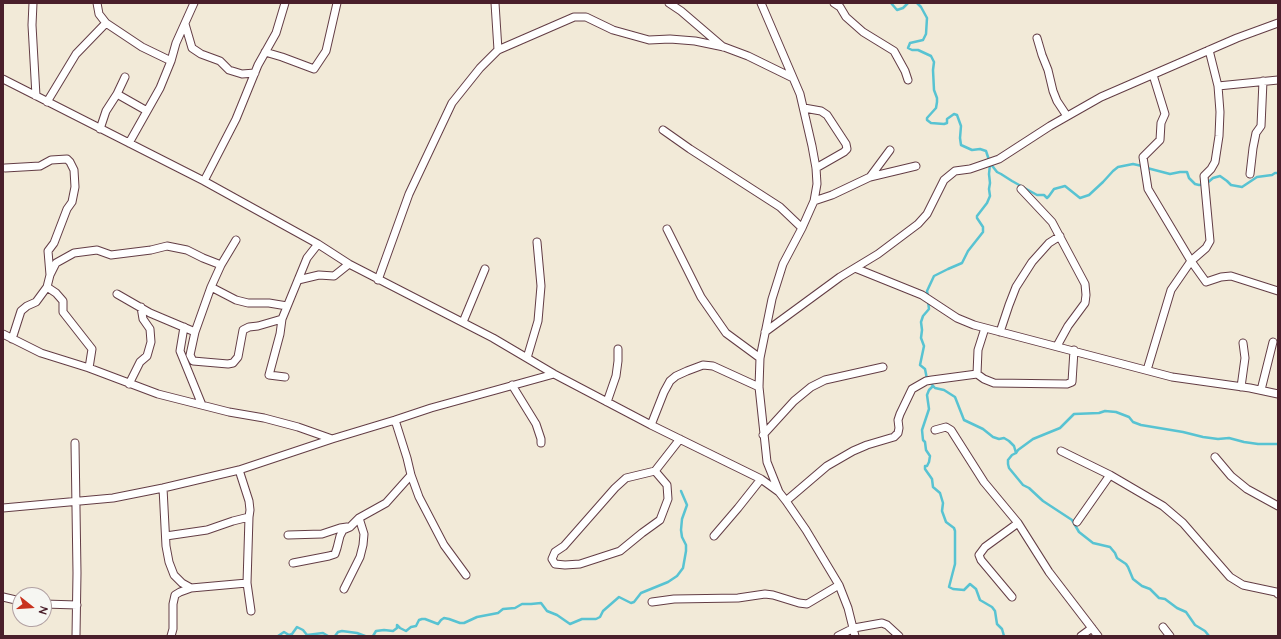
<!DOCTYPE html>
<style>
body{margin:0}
#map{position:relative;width:1281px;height:639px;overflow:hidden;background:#f2ead8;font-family:"Architects Daughter",sans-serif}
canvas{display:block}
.frame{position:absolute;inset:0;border:4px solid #4a1f2b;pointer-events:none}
.north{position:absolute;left:12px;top:587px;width:40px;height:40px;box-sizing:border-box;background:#f6f6f2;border:1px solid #b1a0a2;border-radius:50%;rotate:107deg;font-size:11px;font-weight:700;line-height:16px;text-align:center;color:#4a1f2b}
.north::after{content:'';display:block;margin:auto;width:14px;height:18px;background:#c8321e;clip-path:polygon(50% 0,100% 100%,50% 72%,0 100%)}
</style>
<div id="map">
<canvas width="1281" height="639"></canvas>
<div class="frame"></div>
<div class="north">N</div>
</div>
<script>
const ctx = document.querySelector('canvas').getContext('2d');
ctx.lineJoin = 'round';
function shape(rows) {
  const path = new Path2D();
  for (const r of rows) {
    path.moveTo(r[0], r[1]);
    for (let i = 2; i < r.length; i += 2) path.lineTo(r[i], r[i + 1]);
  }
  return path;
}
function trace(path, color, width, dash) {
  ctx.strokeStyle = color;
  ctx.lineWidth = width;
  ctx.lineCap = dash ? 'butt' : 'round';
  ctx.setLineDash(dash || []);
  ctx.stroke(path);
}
trace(shape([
 [891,3,897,10,903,8,908,3],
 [917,3,921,7,927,18,926,34,923,40,910,43,908,48,912,50,918,50,931,56,934,62,933,70,934,90,937,98,937,102,936,108,927,118,927,120,931,123,944,124,947,123,947,119,954,114,957,115,961,126,960,138,961,145,972,150,980,149,986,151,990,163,997,172,1001,174,1012,181,1037,195,1044,195,1047,198,1049,196,1054,189,1065,186,1080,198,1089,195,1103,182,1113,171,1118,167,1133,164,1142,166],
 [1147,168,1170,174,1180,172,1187,172,1189,178,1195,184,1199,185,1206,184,1213,178,1220,176,1227,181,1231,185,1242,187,1257,177,1272,175,1275,173,1278,173],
 [928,296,927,291,934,276,948,269,962,263,968,251,983,232,983,227,977,218,977,216,987,203,990,196,989,189,990,183,989,174,990,164],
 [928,301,929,309,923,316,921,322,922,330,921,338,924,346,920,365,925,369,927,379,935,388,944,390,955,397,964,420,983,429,993,437,999,439,1004,438,1009,441,1014,446,1016,453],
 [933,386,929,390,927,395,929,409,922,430,923,440,925,442,926,450,930,456,929,462,927,466,925,466,925,469,932,479,933,487,940,493,943,503,942,511,946,522,954,528,955,531,955,564,949,587,953,589,964,590,970,584,976,589,980,600,992,607,995,611,997,624,1002,629,1004,636],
 [278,636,284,632,289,635,292,634,297,627,303,630,307,635,323,633,328,636],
 [335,636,338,632,342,631,357,633,365,636],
 [373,636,376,631,384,630,393,631,397,628,397,625,400,628,406,631,411,627,416,626,419,620,422,619,425,619,438,624,441,620,444,618,449,619,460,623,464,623,477,617,498,613,503,609,515,608,522,604,531,604,541,603,547,611,557,615,570,624,582,619,596,619,600,617,603,611,619,597,631,603,634,602,641,593,668,582,677,576,683,568,686,551,686,545,682,537,681,530,682,519,687,505,681,491],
 [1209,636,1205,631,1195,625,1186,612,1177,608,1165,599,1159,598,1150,589,1142,586,1133,579,1128,567,1126,564,1117,558,1115,553,1110,547,1093,543,1079,532,1072,520,1043,501,1029,488,1023,485,1009,468,1008,464,1008,460,1012,455,1016,453,1018,450,1033,439,1060,428,1074,414,1099,413,1105,411,1116,412,1129,417,1133,422,1141,425,1183,432,1203,437,1218,439,1229,438,1244,442,1258,444,1278,444]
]), '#58c3d2', 2.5);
const street = shape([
 [33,3,32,25,36,96],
 [97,3,99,14,106,23,142,47,171,61,176,43,194,3],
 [495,3,498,50],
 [669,3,681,11,723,47],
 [761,3,800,94,812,146,816,168,817,184,814,201,802,228,783,264,772,299,760,358,759,387,767,462,779,492],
 [834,3,840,7,846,17,863,32,894,51,905,71,908,80],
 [185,24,192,48,201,54,220,61,229,70,242,74,255,73],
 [1037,38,1042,55,1048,70,1053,91,1057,101,1067,116],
 [265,52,282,57,314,69,326,51,337,3],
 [1153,75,1165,114,1161,123,1160,140,1143,157,1148,189,1191,261,1206,282,1221,277,1231,276,1278,291],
 [3,79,204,181,318,244,349,264,493,338,554,374,651,425,761,479,779,492,786,501,806,530,839,585,848,608,855,636],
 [1218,86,1278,80],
 [117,94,147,111],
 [47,102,76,54,106,23],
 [804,108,821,111,827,115,846,144,847,149,844,152,816,168],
 [100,129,106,111,117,94,125,77],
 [663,130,690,149,780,207,802,228],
 [129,143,160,88,171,61],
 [5,168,40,166,51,160,67,159,70,162,74,170,75,187,72,202,67,209,54,243,48,251,50,275],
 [1250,174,1253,148,1256,133,1261,126,1263,81],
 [870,177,890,150],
 [204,181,236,119,258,65,276,33,285,3],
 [1021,189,1052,222,1085,284,1086,295,1085,303,1068,326,1057,346],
 [814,201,832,195,870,177,916,166],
 [667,229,701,297,726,333,760,358],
 [236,240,221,265,211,287,195,332,190,355,193,361,228,364,233,363,238,357,243,330,249,327,258,326,282,319,307,258,318,244],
 [855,268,922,295,957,318,974,325,1172,377,1250,388,1278,394],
 [298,280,319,275,334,276,349,264],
 [378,280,409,194,452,103,480,68,498,50,574,17,586,17,613,30,649,40,670,39,695,41,724,47,748,56,793,78],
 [47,287,56,293,63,301,63,312,92,349,89,368],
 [211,287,236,300,248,303,269,303,287,306],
 [117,294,150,313,195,332],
 [282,319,280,334,269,375,285,377],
 [463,322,485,269],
 [184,327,180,351,202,405],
 [985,328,978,350,977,374,984,379,994,383,1067,384,1072,382,1074,350],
 [765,332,840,277,878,254,918,224,927,214,944,180,955,171,970,169,999,159,1050,126,1101,97,1237,38,1278,23],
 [1000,332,1009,305,1016,287,1032,262,1049,243,1060,236],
 [3,334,41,353,89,368,158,394,229,412,264,418,298,427,332,439,239,470,163,488,113,498,3,508],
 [12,339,21,311,27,306,36,302,47,287,50,275,56,263,74,253,97,250,111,255,151,250,167,246,187,250,203,258,221,265],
 [527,358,538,321,541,286,537,242],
 [1147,370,1171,290,1191,261,1206,248,1210,241,1204,176,1211,169,1215,162,1219,136,1220,112,1218,86,1209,50],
 [129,384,140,362,147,356,151,342,150,329,143,319,141,307],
 [512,385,536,424,541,439,541,443],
 [1241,387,1245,358,1243,343],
 [1261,390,1273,342],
 [607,402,616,376,618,361,618,349],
 [651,425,664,392,670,381,676,376,687,371,703,365,713,366,759,387],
 [935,430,946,427,951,430,984,482,1018,523,1049,572,1098,636],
 [763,435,794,401,811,387,825,380,883,367],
 [332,439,395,420,431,408,554,374],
 [75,443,77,573,76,636],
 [1061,451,1110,475,1163,506,1183,523,1230,577,1243,585,1276,592,1278,594],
 [1215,457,1231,476,1247,489,1278,506],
 [239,470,249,501,250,510,249,517,247,583,251,611],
 [655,471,667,485,668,499,660,520,642,533,620,551,580,564,565,565,555,564,552,559,555,552,564,546,615,488,626,478,655,471,680,439],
 [411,475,419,497,444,545,466,575],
 [163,488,166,546,169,562,174,575,182,583,191,588,247,583],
 [786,501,827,466,853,451,867,445,894,437,898,433,899,428,898,420,900,414,912,389,926,381,932,380,977,374],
 [1077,522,1110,475],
 [288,535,322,534,340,528,347,527],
 [166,536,207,530,233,521,249,517],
 [714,536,738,508,761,479],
 [293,563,329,556,335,554,337,548,340,536,343,530,350,527,359,518,386,503,411,475,407,458,395,420],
 [344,589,360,557,363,545,364,534,359,518],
 [3,597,20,601],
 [1012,597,981,560,979,555,985,547,1018,523],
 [652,602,674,599,738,598,765,594,773,595,799,603,807,604,839,585],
 [44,604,77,605],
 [1163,627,1170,636],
 [171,636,173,629,173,604,175,595,180,592,191,588],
 [838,636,854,628,882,623,887,625,899,636],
 [1081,636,1092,628]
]);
trace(street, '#633d45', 9);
trace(street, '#fff', 7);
</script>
